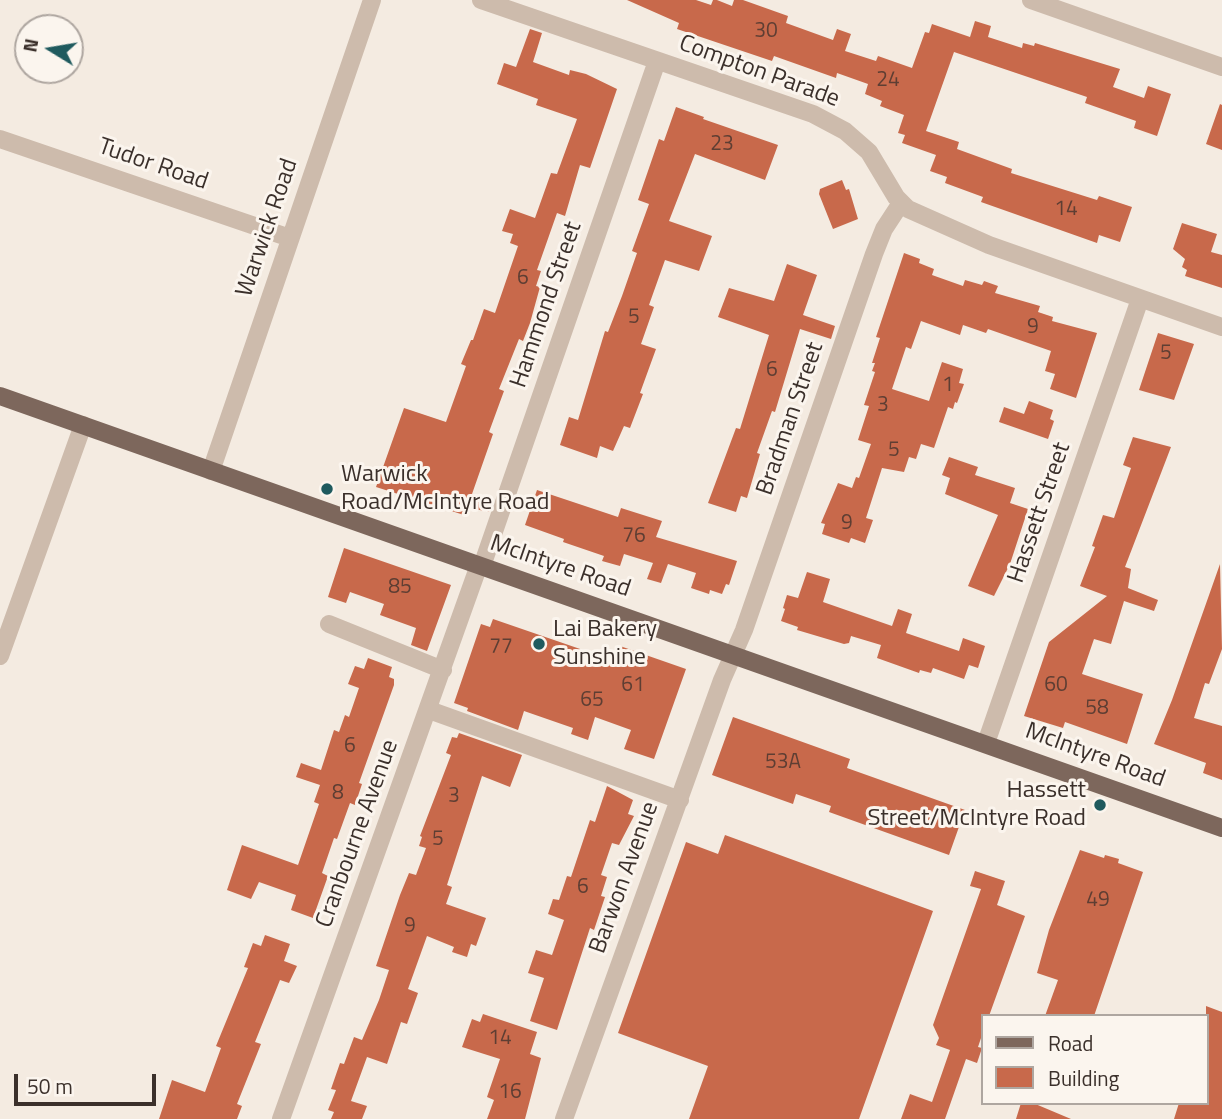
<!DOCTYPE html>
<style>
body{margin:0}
#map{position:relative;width:1222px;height:1119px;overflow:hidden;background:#f4ebe1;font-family:"Titillium Web",sans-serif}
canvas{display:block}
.legend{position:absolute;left:981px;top:1014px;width:228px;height:91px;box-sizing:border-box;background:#fbf5ee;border:2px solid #aea6a0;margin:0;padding:9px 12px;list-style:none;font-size:21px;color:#3b302b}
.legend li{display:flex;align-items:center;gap:14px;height:35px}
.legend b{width:35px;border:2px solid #aea6a0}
.north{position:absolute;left:14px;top:14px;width:70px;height:70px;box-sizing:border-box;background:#fbf5ee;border:2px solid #aea6a0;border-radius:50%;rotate:281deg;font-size:19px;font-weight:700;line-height:28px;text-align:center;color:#3b302b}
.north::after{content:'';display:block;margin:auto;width:24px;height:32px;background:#1f5a5e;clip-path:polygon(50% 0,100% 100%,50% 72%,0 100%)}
.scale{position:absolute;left:14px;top:1074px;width:142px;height:32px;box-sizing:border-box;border:4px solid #3b302b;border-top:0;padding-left:9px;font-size:21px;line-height:24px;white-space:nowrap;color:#3b302b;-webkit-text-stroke:5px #fbf5ee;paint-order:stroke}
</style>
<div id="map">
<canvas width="1222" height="1119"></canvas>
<ul class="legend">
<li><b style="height:9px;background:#7d675c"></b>Road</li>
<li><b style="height:19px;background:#c8694b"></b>Building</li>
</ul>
<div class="north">N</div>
<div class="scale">50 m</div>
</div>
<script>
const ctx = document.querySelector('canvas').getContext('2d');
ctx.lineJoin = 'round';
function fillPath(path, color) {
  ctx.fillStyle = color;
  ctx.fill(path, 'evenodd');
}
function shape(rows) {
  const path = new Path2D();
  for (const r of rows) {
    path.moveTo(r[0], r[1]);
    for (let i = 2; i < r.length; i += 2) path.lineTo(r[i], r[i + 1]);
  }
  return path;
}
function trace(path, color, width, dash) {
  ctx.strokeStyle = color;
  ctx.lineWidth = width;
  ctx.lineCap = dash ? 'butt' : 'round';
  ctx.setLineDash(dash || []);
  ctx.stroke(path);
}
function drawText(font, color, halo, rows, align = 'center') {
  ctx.font = font + ' "Titillium Web",sans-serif';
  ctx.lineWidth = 6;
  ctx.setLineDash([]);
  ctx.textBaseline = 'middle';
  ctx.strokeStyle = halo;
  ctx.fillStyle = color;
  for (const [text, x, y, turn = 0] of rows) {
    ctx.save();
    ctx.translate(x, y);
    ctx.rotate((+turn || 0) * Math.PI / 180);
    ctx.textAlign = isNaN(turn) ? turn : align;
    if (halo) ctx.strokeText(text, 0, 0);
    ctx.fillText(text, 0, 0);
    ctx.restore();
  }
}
fillPath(shape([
 [627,0,696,0,711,5,713,0,717,0,732,6,734,0,743,0,788,16,786,23,833,40,837,29,851,34,845,51,876,61,878,56,912,68,925,32,929,33,932,24,970,37,975,21,991,26,988,37,1022,48,1023,43,1034,46,1035,43,1120,69,1113,87,1144,98,1148,86,1171,94,1157,136,1134,128,1136,121,1085,103,1087,97,954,52,926,131,959,142,957,149,1012,169,1011,173,1097,200,1099,196,1132,207,1120,242,1099,235,1097,243,981,202,983,197,945,183,947,177,930,171,936,155,902,143,905,135,898,133,904,115,880,106,882,101,865,94,868,84,837,73,836,78,774,56,772,61,677,29,679,23],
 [530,29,542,33,533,62,569,75,570,70,586,74,617,89,590,168,580,165,565,216,557,213,537,270,541,271,536,286,540,287,530,323,523,341,519,339,499,389,504,391,489,432,493,434,472,494,493,501,489,512,466,507,464,515,376,487,404,408,446,422,466,366,461,364,471,340,473,340,484,309,495,313,518,246,510,243,513,234,502,231,510,209,535,218,551,173,557,174,577,119,536,105,538,99,497,84,504,63,516,67],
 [1220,104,1222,105,1222,150,1206,144],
 [676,107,704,117,703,119,778,145,765,180,695,154,669,221,712,236,699,271,665,260,649,305,654,307,641,344,656,349,640,393,643,394,630,428,624,426,613,451,600,446,597,458,560,445,569,417,578,420,605,331,608,332,622,296,637,253,632,251,649,204,638,200,659,139,664,141],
 [842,180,846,190,849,189,858,219,833,229,819,194,820,189],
 [1182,223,1217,234,1211,252,1222,255,1222,288,1185,276,1187,270,1182,267,1185,259,1173,249],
 [904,253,920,259,919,263,934,269,932,275,963,286,965,280,982,285,984,281,998,286,995,293,1040,306,1038,312,1053,317,1052,321,1097,333,1076,398,1050,389,1055,374,1045,371,1051,351,988,329,986,333,963,325,960,335,921,321,911,349,906,347,892,389,929,401,942,362,963,369,959,383,964,384,957,403,955,402,953,409,948,407,934,448,921,444,916,459,909,457,904,472,882,468,866,518,873,520,865,543,851,538,849,543,822,534,825,524,821,523,838,483,852,488,856,477,859,478,871,444,858,440,869,406,864,405,875,372,872,371,875,363,872,363,880,338,876,337],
 [787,264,817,275,803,315,835,326,831,339,800,329,775,412,772,411,757,453,760,454,747,498,741,496,736,512,708,503,736,428,740,429,769,335,718,317,729,288,774,301],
 [1158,333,1194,344,1174,400,1139,390],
 [1029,401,1053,410,1050,419,1054,421,1048,439,999,422,1004,407,1024,414],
 [1133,437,1171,447,1125,567,1131,569,1128,588,1158,600,1154,611,1124,601,1111,644,1094,639,1082,674,1143,694,1127,744,1065,722,1063,728,1024,716,1049,642,1107,596,1080,586,1095,547,1092,546,1103,515,1114,518,1131,468,1123,465],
 [949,457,978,467,975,475,1015,488,1010,503,1028,509,1010,564,994,596,968,586,998,515,945,494,950,478,942,475],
 [537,490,618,517,621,508,662,521,656,537,737,561,729,585,726,584,722,594,710,590,709,594,691,588,696,573,668,564,661,583,647,579,653,563,624,554,620,566,602,561,604,556,563,542,564,539,525,525],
 [344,548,451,585,427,651,411,645,416,628,380,615,384,604,350,592,346,603,328,597],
 [1220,564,1222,649,1209,684,1205,683,1194,718,1222,726,1222,780,1203,773,1206,763,1154,744,1172,700],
 [807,572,830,579,823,602,892,626,898,609,912,614,906,633,959,651,963,638,985,646,978,668,969,665,964,679,933,668,931,673,920,670,919,673,877,658,881,645,851,636,849,643,844,644,797,630,798,627,781,621,785,609,783,608,787,595,798,598],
 [493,619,615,661,620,646,686,669,654,759,624,749,631,730,595,717,588,740,571,734,573,728,524,711,518,730,467,711,468,708,454,703,481,624,490,627],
 [368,658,392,667,389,677,394,679,394,685,359,783,362,784,355,805,350,803,337,839,334,838,322,873,328,876,313,918,291,910,296,895,259,882,251,899,227,890,242,845,298,865,319,804,314,802,320,785,296,777,301,763,321,770,334,730,339,732,345,715,349,717,359,688,348,684,355,666,364,669],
 [733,717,850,759,847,768,965,810,949,855,829,812,831,806,796,794,793,804,712,775],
 [459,733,522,755,510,787,482,776,447,885,452,887,446,904,486,918,476,946,471,944,467,957,452,952,454,947,427,936,408,989,418,993,407,1024,401,1022,387,1064,367,1057,351,1101,367,1106,362,1119,331,1119,334,1112,328,1110,336,1090,331,1089,340,1063,344,1064,354,1037,362,1040,379,1000,389,970,376,966,400,895,409,873,416,875,426,848,419,846,422,837,420,836,451,755,446,753,452,737,457,738],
 [607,786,633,800,628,814,634,816,619,845,612,843,601,875,607,877,601,896,605,897,594,930,590,928,557,1030,530,1021,544,978,528,973,536,950,552,955,564,920,548,914,553,899,559,900,567,876,571,877,590,820,595,822],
 [725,835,933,911,859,1119,689,1119,708,1066,618,1033,686,842,718,854],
 [1080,850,1104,858,1105,855,1119,859,1118,863,1143,872,1094,1016,1045,1016,1058,980,1037,973,1049,930],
 [975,871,1005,881,997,905,1025,916,989,1016,982,1016,982,1035,978,1047,982,1048,977,1063,966,1059,945,1119,901,1119,910,1094,932,1102,950,1050,936,1045,939,1038,933,1025,981,889,970,886],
 [265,935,290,944,284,961,297,966,289,983,280,980,255,1042,261,1044,237,1104,242,1106,237,1119,159,1119,172,1080,205,1092,221,1048,216,1046,248,968,244,967,253,943,261,946],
 [1206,1006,1222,1012,1222,1119,1174,1119,1179,1103,1206,1103],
 [483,1014,537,1032,530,1054,541,1058,525,1119,487,1119,494,1100,487,1097,500,1059,462,1047,472,1019,480,1022],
 [1021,1103,1033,1103,1071,1119,1016,1119]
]), '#c8694b');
trace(shape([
 [481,0,813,114,845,131,869,152,896,197,908,209,989,245,1222,327],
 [1031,0,1222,67],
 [0,139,290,238],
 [211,471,372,0],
 [482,566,657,61],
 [329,624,443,670],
 [0,656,83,425],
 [429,710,680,800],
 [986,743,1140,299],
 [281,1119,479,565],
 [564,1119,722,680,744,630,874,254,884,229,901,203]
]), '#cdbbac', 18);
trace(shape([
 [0,396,1222,828]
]), '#7d675c', 18);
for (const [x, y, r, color] of [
 [327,489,7,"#1f5a5e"],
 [539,644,7,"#1f5a5e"],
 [1100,805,7,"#1f5a5e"]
]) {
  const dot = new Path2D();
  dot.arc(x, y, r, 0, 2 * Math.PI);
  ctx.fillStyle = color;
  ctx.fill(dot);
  trace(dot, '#fbf5ee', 2.5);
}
drawText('21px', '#5e3e33', null, [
 ["30",766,32],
 ["24",888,81],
 ["23",722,145],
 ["14",1066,210],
 ["6",523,279],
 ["5",634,318],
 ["9",1033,328],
 ["5",1166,354],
 ["6",772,371],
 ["1",948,386],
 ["3",883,406],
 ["5",894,451],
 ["9",847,524],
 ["76",634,537],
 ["85",400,588],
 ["77",501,648],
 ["61",633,686],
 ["60",1056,686],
 ["65",592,701],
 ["58",1097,709],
 ["6",350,747],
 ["53A",783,763],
 ["8",338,794],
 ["3",454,797],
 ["5",438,840],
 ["6",583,888],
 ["49",1098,901],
 ["9",410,927],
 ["14",500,1039],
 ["16",510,1093]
]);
drawText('24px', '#3b302b', '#fbf5ee', [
 ["Compton Parade",759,72,20],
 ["Tudor Road",153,165,19],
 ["Warwick Road",268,228,-71],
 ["Hammond Street",547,305,-71],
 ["Bradman Street",791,419,-71],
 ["Hassett Street",1040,513,-71],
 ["McIntyre Road",560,567,19],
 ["McIntyre Road",1095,756,20],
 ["Cranbourne Avenue",358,834,-70],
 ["Barwon Avenue",625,878,-70]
]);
drawText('24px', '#3b302b', '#fbf5ee', [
 ["Warwick",341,475],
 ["Road/McIntyre Road",341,503],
 ["Lai Bakery",553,630],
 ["Sunshine",553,658],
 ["Hassett",1086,791,"right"],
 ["Street/McIntyre Road",1086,819,"right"]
], 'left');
</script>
